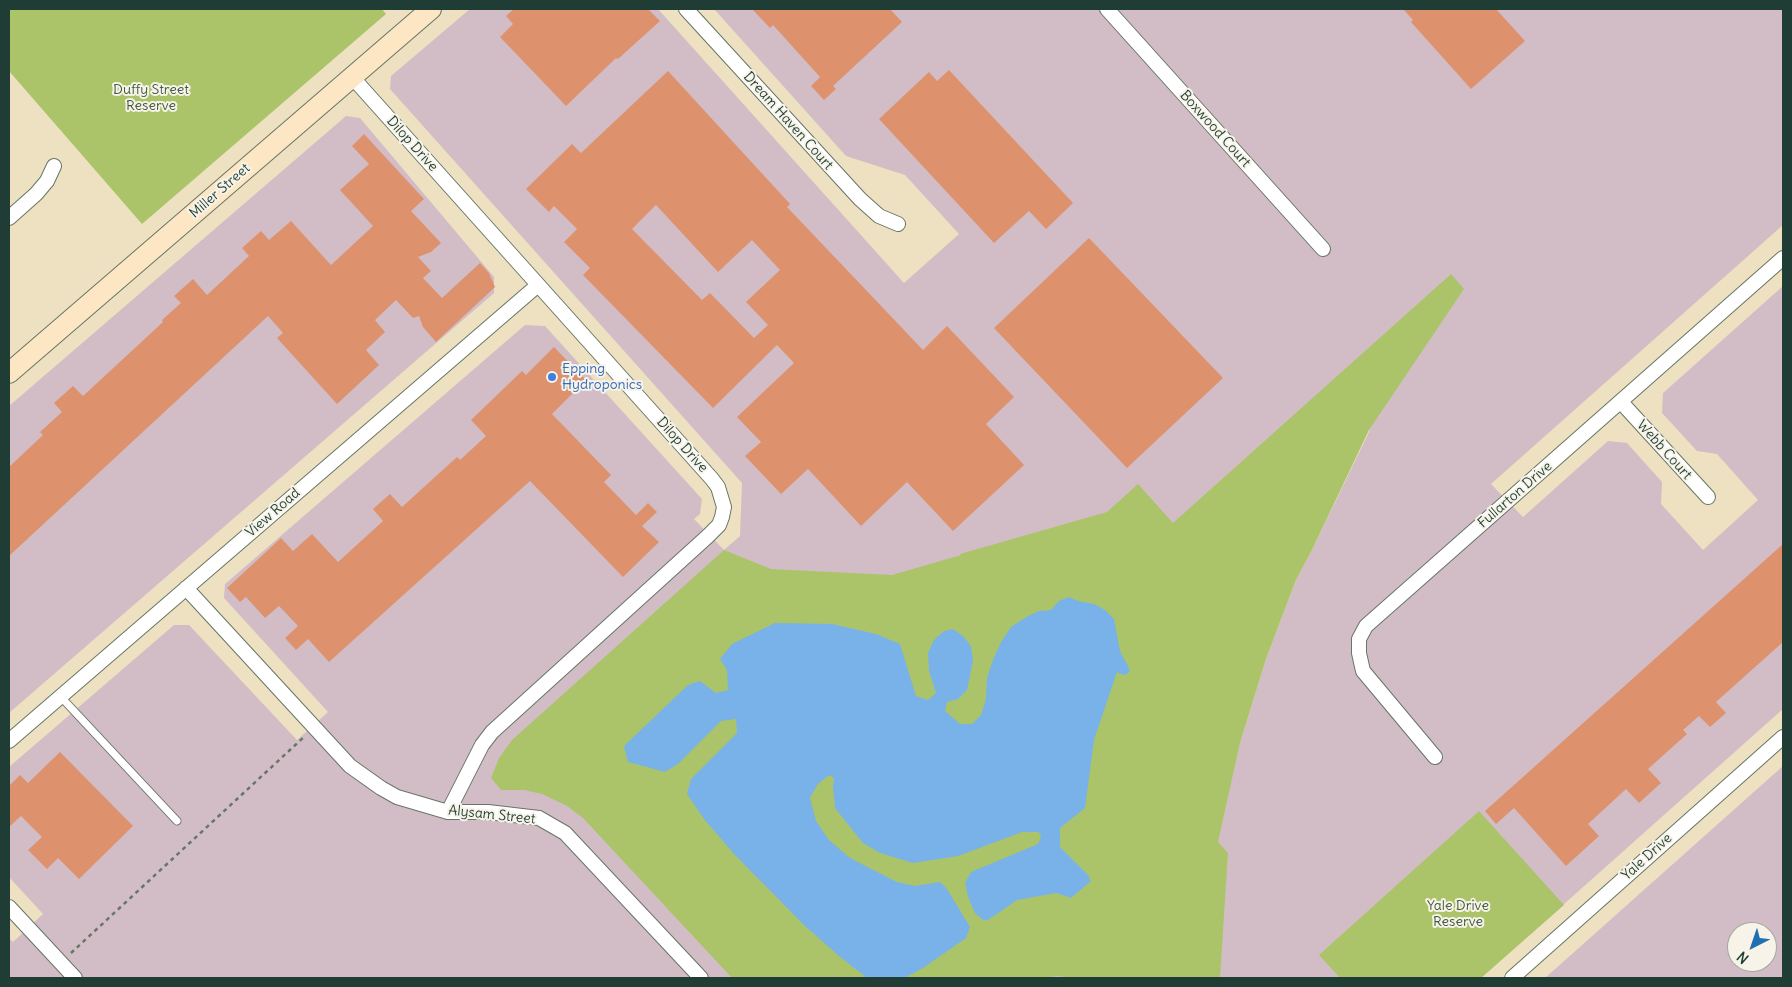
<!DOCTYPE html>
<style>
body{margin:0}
#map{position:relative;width:1792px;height:987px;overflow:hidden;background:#ede1c1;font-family:Delius,sans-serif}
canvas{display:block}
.frame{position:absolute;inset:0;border:10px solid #1f3d34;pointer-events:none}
.north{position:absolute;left:1727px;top:922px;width:50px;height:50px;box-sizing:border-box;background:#f7f3e8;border:1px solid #a1aaa0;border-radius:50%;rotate:221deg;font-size:14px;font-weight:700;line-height:20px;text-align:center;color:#1f3d34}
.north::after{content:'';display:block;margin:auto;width:18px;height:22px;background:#1f6fb2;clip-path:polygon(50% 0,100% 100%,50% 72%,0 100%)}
</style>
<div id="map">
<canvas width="1792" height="987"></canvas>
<div class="frame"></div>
<div class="north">N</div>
</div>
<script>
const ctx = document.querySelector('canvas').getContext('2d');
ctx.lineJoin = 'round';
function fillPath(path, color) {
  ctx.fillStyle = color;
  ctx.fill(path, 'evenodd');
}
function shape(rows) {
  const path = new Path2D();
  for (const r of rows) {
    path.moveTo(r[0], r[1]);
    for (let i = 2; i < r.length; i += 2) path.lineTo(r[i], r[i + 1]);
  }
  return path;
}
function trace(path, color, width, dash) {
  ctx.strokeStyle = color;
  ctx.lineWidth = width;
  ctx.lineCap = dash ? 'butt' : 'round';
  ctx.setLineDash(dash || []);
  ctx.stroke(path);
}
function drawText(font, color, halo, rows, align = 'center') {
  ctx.font = font + ' Delius,sans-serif';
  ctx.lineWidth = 4;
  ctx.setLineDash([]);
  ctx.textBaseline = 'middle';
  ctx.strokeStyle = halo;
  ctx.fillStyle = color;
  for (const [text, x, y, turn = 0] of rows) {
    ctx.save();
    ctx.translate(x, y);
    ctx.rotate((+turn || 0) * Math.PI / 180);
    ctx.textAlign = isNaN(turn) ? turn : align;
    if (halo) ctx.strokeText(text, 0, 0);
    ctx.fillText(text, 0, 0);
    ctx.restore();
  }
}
fillPath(shape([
 [470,9,658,9,904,283,959,234,905,175,846,156,714,9,1783,9,1783,225,1491,484,1523,517,1608,441,1627,443,1662,482,1661,504,1703,550,1758,500,1717,454,1697,451,1662,413,1663,393,1783,286,1783,709,1481,978,9,978,9,938,13,942,43,914,9,877,9,767,174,625,189,625,297,740,328,712,224,598,225,584,525,325,545,326,702,499,700,514,694,519,724,550,740,536,742,483,390,89,391,76],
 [1319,393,1370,430,1311,552,1296,580,1266,659,1240,743,1218,841],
 [346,116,360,118,494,277,494,293,9,713,9,406],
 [1783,766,1783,978,1545,978],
 [1737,932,1767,932,1767,962,1737,962]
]), '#d2bdc7');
fillPath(shape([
 [9,9,382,9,386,14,142,224,9,71],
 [1451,274,1464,289,1369,430,1311,552,1296,580,1266,659,1240,743,1218,842,1228,853,1220,978,1075,978,1058,976,1039,978,732,978,583,818,567,806,542,794,524,790,501,790,491,778,499,758,512,740,724,550,771,569,892,575,961,555,960,554,1107,512,1138,484,1173,523],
 [1479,811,1564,905,1481,978,1340,978,1319,955]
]), '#acc469');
fillPath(shape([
 [1069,597,1078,601,1094,604,1105,610,1114,619,1120,651,1130,670,1127,674,1123,675,1117,672,1094,740,1085,808,1060,828,1060,847,1088,875,1091,881,1071,898,1056,893,1017,900,988,920,983,920,975,913,968,897,965,883,971,872,1038,844,1041,837,1039,832,1022,832,958,856,913,863,880,853,863,843,835,808,833,787,834,778,829,775,818,784,810,798,816,821,829,840,850,858,897,882,915,886,940,882,947,889,970,927,966,938,923,968,904,978,867,978,839,956,805,926,734,854,704,819,687,794,691,779,737,733,736,719,721,721,678,764,665,772,628,762,624,746,688,685,700,681,716,693,728,690,727,670,720,659,732,644,775,623,832,624,876,634,900,644,916,696,928,700,936,693,929,671,928,653,934,640,944,631,953,629,963,636,971,646,973,661,967,690,958,699,947,702,945,711,960,724,972,724,981,715,986,699,987,678,993,660,1001,642,1011,627,1028,616,1039,611,1051,610,1059,601]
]), '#79b1e9');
fillPath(shape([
 [514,9,648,9,660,21,618,59,616,58,566,106,500,37,513,24,506,16],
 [752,9,890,9,902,22,833,86,836,89,824,100,811,86,820,77,773,25,770,28],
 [1403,9,1496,9,1525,41,1471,89,1411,22,1413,20],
 [949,70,1073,203,1046,229,1029,211,994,243,879,119,929,72,937,81],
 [668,71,790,204,787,207,923,350,947,326,1014,397,986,424,1024,465,953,531,907,482,861,526,808,469,781,494,745,456,761,442,737,417,794,363,777,345,713,408,583,275,590,268,564,242,577,229,554,206,549,212,526,189,572,144,581,153],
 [656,205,718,272,752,240,780,270,746,302,768,325,754,338,710,293,702,300,632,229],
 [364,134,424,199,411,211,441,243,431,252,418,257,431,271,423,278,442,298,480,263,489,273,495,287,436,342,423,327,419,316,413,318,396,300,375,320,385,332,366,350,379,365,337,404,277,338,283,333,268,316,9,556,9,467,43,435,40,432,62,412,54,403,73,386,83,396,163,322,162,320,181,303,174,296,193,279,207,295,249,256,242,248,261,231,269,240,291,221,331,265,373,226,340,190,369,164,352,146],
 [1089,238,1223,378,1127,468,994,328],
 [554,347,586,380,552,414,611,475,604,482,636,515,648,503,657,512,642,526,659,542,623,577,530,481,329,662,308,639,296,650,285,638,298,626,279,606,265,618,246,597,240,602,227,588,281,538,293,551,312,534,338,562,383,521,373,509,390,494,402,507,457,457,460,460,486,436,471,420,522,371,526,375],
 [1783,544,1783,642,1716,702,1726,713,1710,727,1699,716,1683,730,1687,734,1648,769,1661,783,1639,803,1626,789,1588,824,1599,836,1566,866,1514,808,1496,824,1485,811],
 [60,752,133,826,79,879,58,858,47,869,28,850,42,837,21,816,9,827,9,786,20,775,28,783]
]), '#dd926d');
const lane = shape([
 [60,696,177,821]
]);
const street = shape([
 [686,9,860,199,879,216,898,224],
 [1107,9,1323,249],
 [353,78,712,479,718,487,724,507,722,517,719,525,708,536,492,732,482,745,448,812],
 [9,218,36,194,47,181,54,166],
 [1621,402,1708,497],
 [186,588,350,766,381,788,397,797,448,812,488,812,539,818,565,833,701,978],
 [9,741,538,285],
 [1435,757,1363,671,1359,653,1359,639,1366,626,1783,258],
 [9,907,75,978],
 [1512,978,1783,737]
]);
const secondary = shape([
 [9,373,431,9]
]);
trace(lane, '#677665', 9);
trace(street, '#677665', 16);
trace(secondary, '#677665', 22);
trace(shape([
 [71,953,305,736]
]), '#677665', 2.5, [4, 4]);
trace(lane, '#fff', 7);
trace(street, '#fff', 14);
trace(secondary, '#fce6c4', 20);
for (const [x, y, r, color] of [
 [552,377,5,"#3f7fe0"]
]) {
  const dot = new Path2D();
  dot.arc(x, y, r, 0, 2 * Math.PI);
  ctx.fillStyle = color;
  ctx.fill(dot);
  trace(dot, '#f7f3e8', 2);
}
drawText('14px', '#3b583f', '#f7f3e8', [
 ["Duffy Street",151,90],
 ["Reserve",151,106],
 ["Yale Drive",1458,906],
 ["Reserve",1458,922]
]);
drawText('14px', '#1f3d34', '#f7f3e8', [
 ["Dream Haven Court",788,121,48],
 ["Boxwood Court",1215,129,48],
 ["Dilop Drive",412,144,48],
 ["Miller Street",220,191,-41],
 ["Dilop Drive",682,445,48],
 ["Webb Court",1664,450,48],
 ["Fullarton Drive",1515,495,-41],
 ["View Road",273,513,-41],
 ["Alysam Street",492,815,6],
 ["Yale Drive",1647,857,-42]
]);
drawText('14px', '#366cbe', '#f7f3e8', [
 ["Epping",562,369],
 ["Hydroponics",562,385]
], 'left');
</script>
